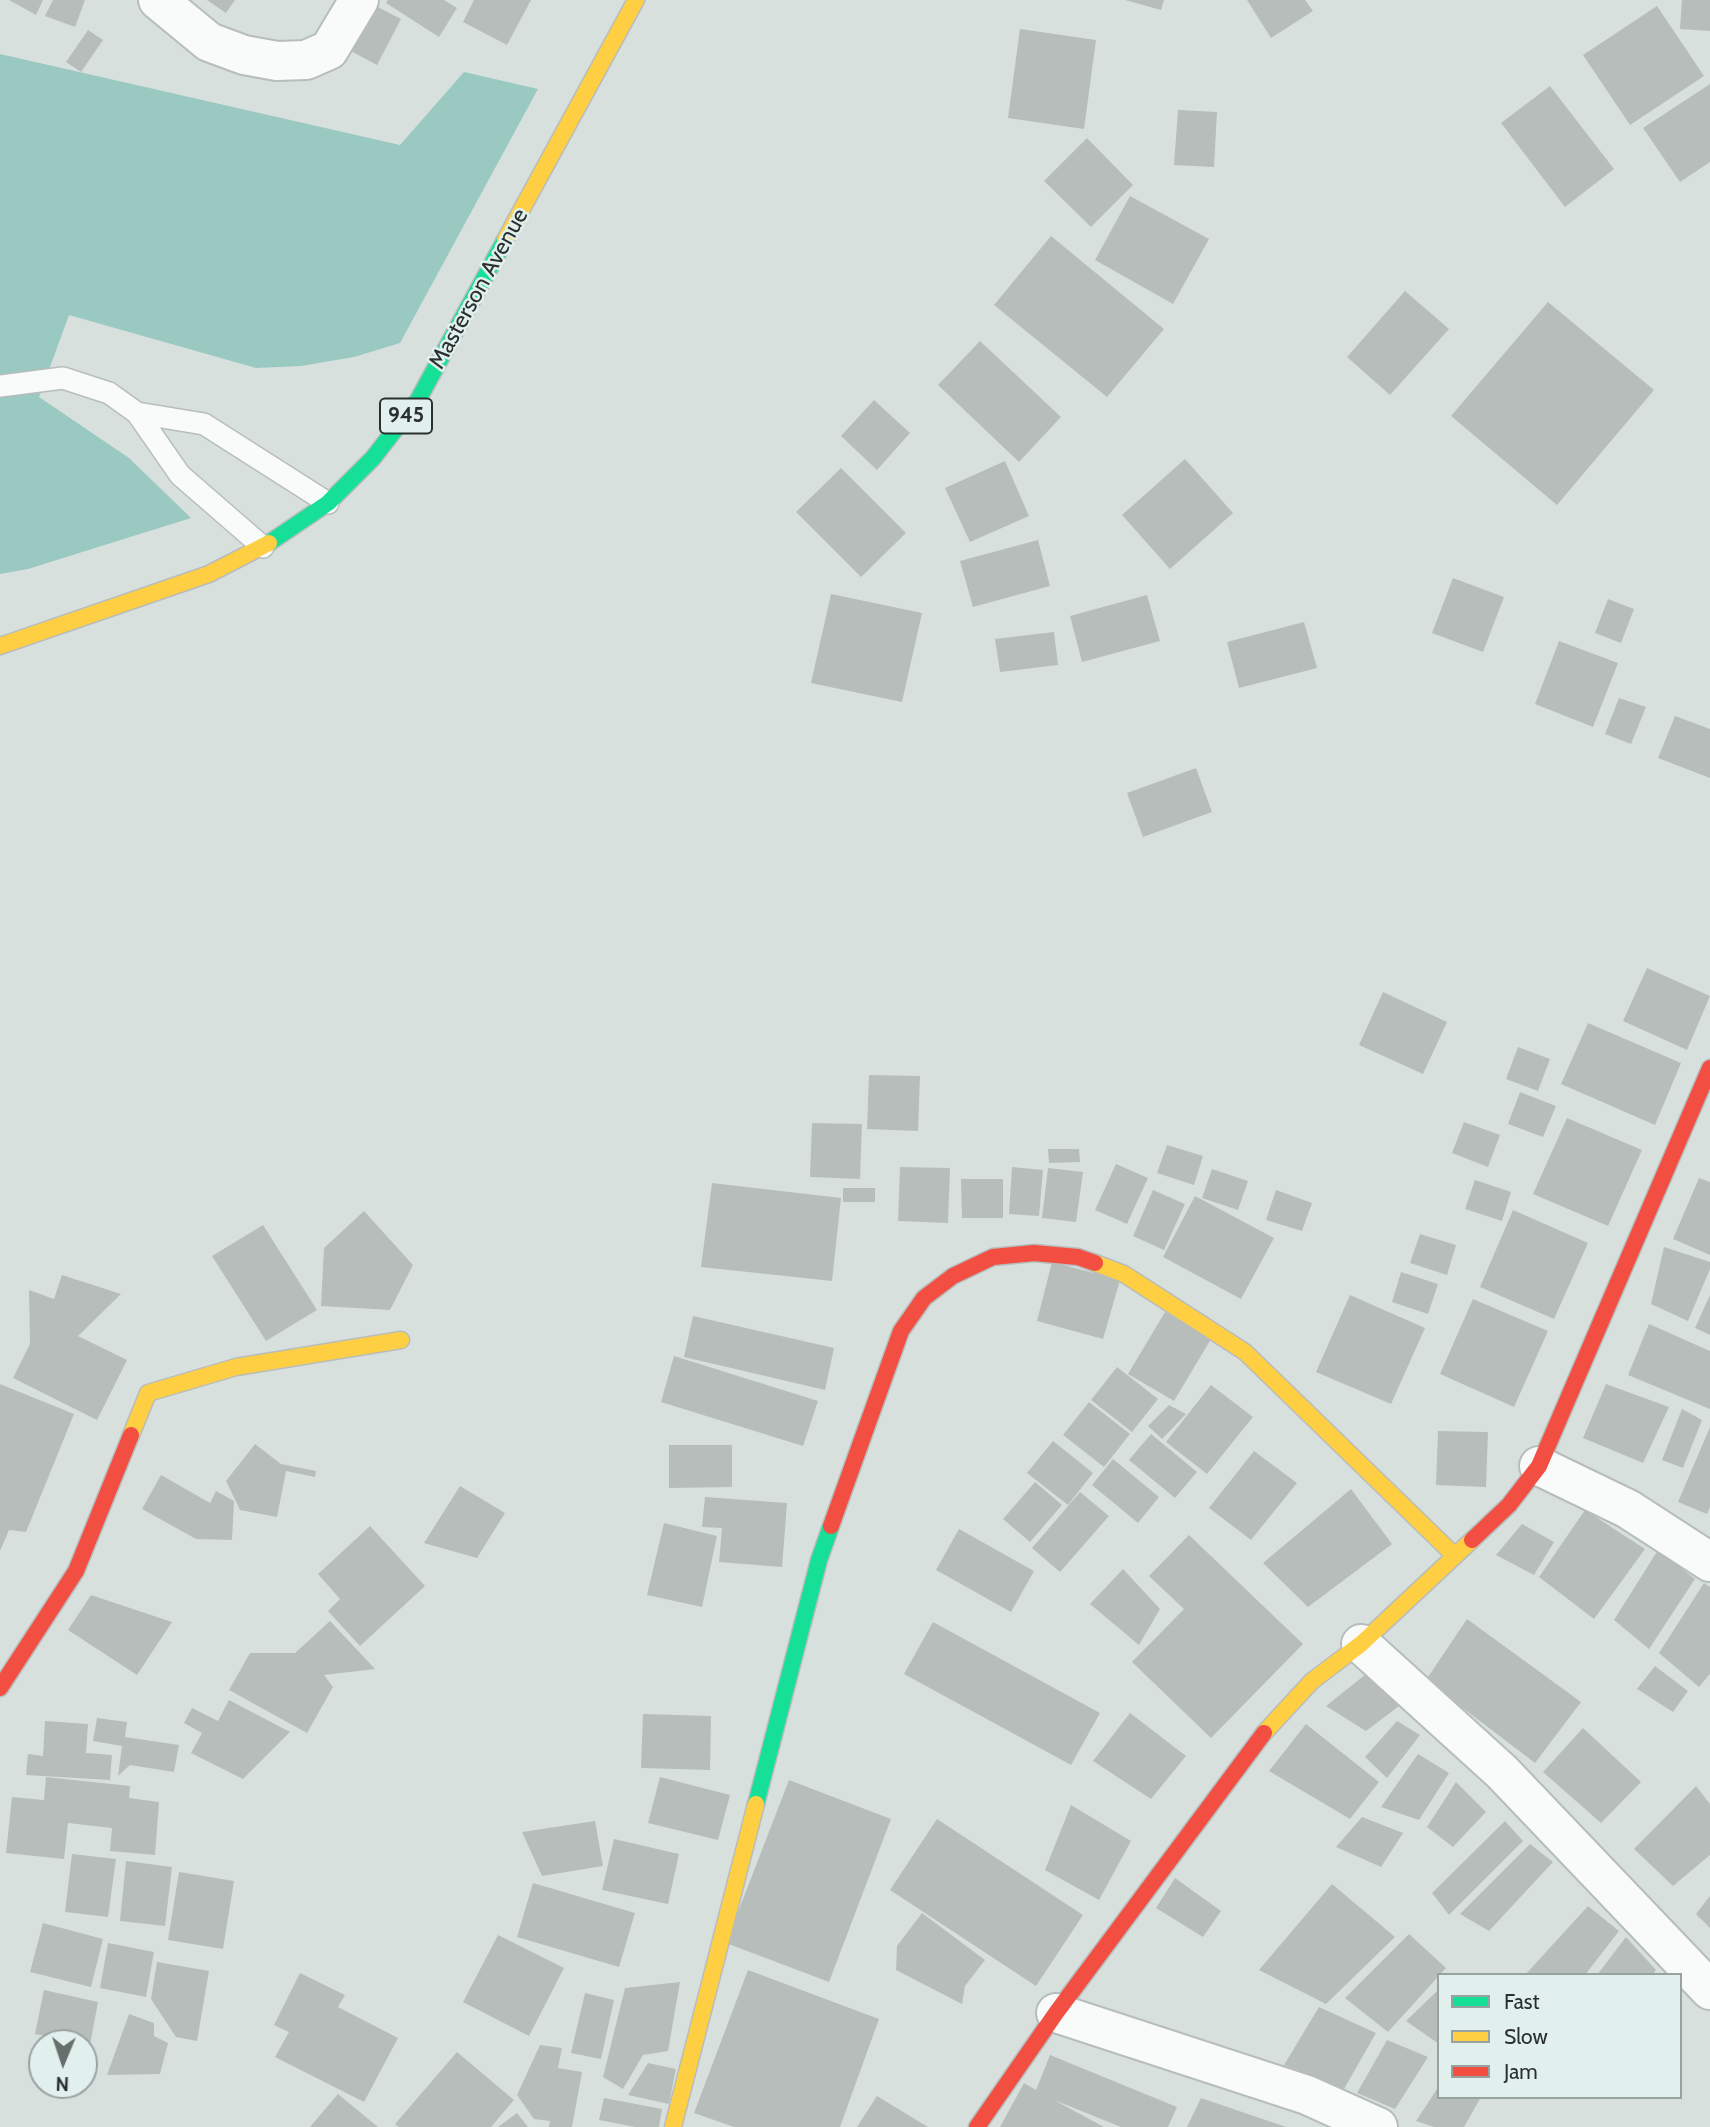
<!DOCTYPE html>
<style>
body{margin:0}
#map{position:relative;width:1710px;height:2127px;overflow:hidden;background:#d8e0de;font-family:Cabin,sans-serif}
canvas{display:block}
.legend{position:absolute;left:1437px;top:1973px;width:245px;height:126px;box-sizing:border-box;background:#e1f0ed;border:2px solid #98a3a1;margin:0;padding:9px 12px;list-style:none;font-size:21px;color:#2a302f}
.legend li{display:flex;align-items:center;gap:14px;height:35px}
.legend b{width:35px;border:2px solid #98a3a1}
.north{position:absolute;left:28px;top:2029px;width:70px;height:70px;box-sizing:border-box;background:#e1f0ed;border:2px solid #98a3a1;border-radius:50%;rotate:182deg;font-size:19px;font-weight:700;line-height:28px;text-align:center;color:#2a302f}
.north::after{content:'';display:block;margin:auto;width:24px;height:32px;background:#676e6c;clip-path:polygon(50% 0,100% 100%,50% 72%,0 100%)}
</style>
<div id="map">
<canvas width="1710" height="2127"></canvas>
<ul class="legend">
<li><b style="height:9px;background:#16e098"></b>Fast</li>
<li><b style="height:9px;background:#ffcf43"></b>Slow</li>
<li><b style="height:9px;background:#f24e42"></b>Jam</li>
</ul>
<div class="north">N</div>
</div>
<script>
const ctx = document.querySelector('canvas').getContext('2d');
ctx.lineJoin = 'round';
function fillPath(path, color) {
  ctx.fillStyle = color;
  ctx.fill(path, 'evenodd');
}
function shape(rows) {
  const path = new Path2D();
  for (const r of rows) {
    path.moveTo(r[0], r[1]);
    for (let i = 2; i < r.length; i += 2) path.lineTo(r[i], r[i + 1]);
  }
  return path;
}
function trace(path, color, width, dash) {
  ctx.strokeStyle = color;
  ctx.lineWidth = width;
  ctx.lineCap = dash ? 'butt' : 'round';
  ctx.setLineDash(dash || []);
  ctx.stroke(path);
}
function drawText(font, color, halo, rows, align = 'center') {
  ctx.font = font + ' Cabin,sans-serif';
  ctx.lineWidth = 5;
  ctx.setLineDash([]);
  ctx.textBaseline = 'middle';
  ctx.strokeStyle = halo;
  ctx.fillStyle = color;
  for (const [text, x, y, turn = 0] of rows) {
    ctx.save();
    ctx.translate(x, y);
    ctx.rotate((+turn || 0) * Math.PI / 180);
    ctx.textAlign = isNaN(turn) ? turn : align;
    if (halo) ctx.strokeText(text, 0, 0);
    ctx.fillText(text, 0, 0);
    ctx.restore();
  }
}
fillPath(shape([
 [0,54,400,145,464,72,538,89,400,343,354,357,301,366,256,368,69,315,39,397,129,458,191,518,28,569,0,574]
]), '#99c9c0');
fillPath(shape([
 [9,0,43,0,36,15],
 [53,0,85,0,75,27,45,16],
 [207,0,235,0,226,13],
 [388,0,444,0,457,8,439,37,386,3],
 [474,0,531,0,507,45,463,22],
 [1125,0,1164,0,1161,10],
 [1247,0,1305,0,1313,11,1271,38],
 [1682,0,1710,0,1710,31,1680,29],
 [370,3,401,19,377,65,347,49],
 [1657,6,1704,76,1630,125,1583,55],
 [1020,29,1096,40,1084,129,1008,118],
 [88,30,103,40,81,72,66,62],
 [1710,84,1710,162,1680,182,1643,128],
 [1550,86,1614,169,1565,207,1501,123],
 [1178,110,1217,112,1214,167,1174,165],
 [1087,138,1133,185,1091,227,1044,181],
 [1130,196,1209,239,1173,304,1095,260],
 [1051,236,1164,329,1107,397,994,305],
 [1405,291,1449,329,1390,395,1347,357],
 [1548,302,1654,390,1557,505,1451,416],
 [980,341,1061,417,1019,462,938,385],
 [874,400,910,433,877,470,841,436],
 [1185,459,1233,513,1170,569,1122,515],
 [1005,461,1029,516,970,542,945,488],
 [841,468,906,533,861,577,796,512],
 [1038,540,1050,586,973,607,960,561],
 [1453,578,1504,597,1483,652,1432,633],
 [831,594,922,613,902,702,811,683],
 [1147,595,1160,641,1082,662,1070,616],
 [1608,599,1634,609,1621,643,1595,633],
 [1304,622,1317,668,1239,688,1227,642],
 [1054,632,1058,665,1000,672,995,639],
 [1559,641,1618,663,1593,727,1535,704],
 [1619,698,1646,707,1631,744,1605,734],
 [1675,716,1710,729,1710,778,1658,758],
 [1196,768,1212,812,1143,837,1127,793],
 [1647,968,1710,996,1687,1050,1623,1021],
 [1383,992,1447,1022,1423,1074,1359,1045],
 [1588,1023,1681,1063,1655,1125,1561,1084],
 [1518,1047,1550,1059,1538,1091,1506,1079],
 [869,1075,920,1076,918,1131,867,1129],
 [1520,1092,1556,1106,1543,1137,1508,1124],
 [1567,1118,1642,1150,1608,1226,1533,1194],
 [1464,1122,1500,1135,1488,1167,1452,1153],
 [812,1123,862,1124,860,1179,810,1177],
 [1167,1145,1203,1156,1194,1185,1157,1173],
 [1048,1149,1079,1149,1080,1162,1049,1163],
 [1116,1164,1148,1178,1127,1224,1095,1210],
 [900,1167,950,1168,948,1223,898,1221],
 [1012,1167,1043,1170,1039,1216,1009,1214],
 [1048,1168,1083,1172,1076,1222,1042,1218],
 [1212,1169,1248,1181,1238,1210,1202,1198],
 [1699,1178,1710,1182,1710,1255,1673,1239],
 [961,1179,1003,1179,1003,1218,962,1218],
 [1475,1180,1511,1192,1502,1221,1465,1209],
 [712,1183,841,1198,832,1281,701,1267],
 [843,1188,875,1188,875,1202,843,1202],
 [1153,1190,1185,1204,1164,1250,1133,1236],
 [1276,1190,1312,1203,1302,1231,1266,1220],
 [1195,1196,1274,1238,1241,1299,1163,1257],
 [1513,1210,1588,1243,1554,1319,1480,1287],
 [364,1211,413,1265,390,1310,321,1306,324,1248],
 [263,1225,317,1310,266,1341,212,1256],
 [1420,1234,1456,1245,1447,1275,1410,1263],
 [1664,1247,1710,1262,1710,1269,1688,1321,1651,1304],
 [1052,1262,1120,1280,1103,1339,1037,1321],
 [1401,1272,1438,1284,1428,1314,1392,1302],
 [62,1275,121,1294,78,1336,127,1360,97,1420,13,1378,30,1344,29,1290,54,1299],
 [1350,1295,1425,1328,1391,1404,1316,1372],
 [1710,1295,1710,1335,1695,1328],
 [1473,1299,1548,1331,1514,1407,1440,1374],
 [1165,1312,1211,1339,1174,1401,1128,1374],
 [693,1316,834,1348,825,1390,684,1357],
 [1649,1324,1710,1351,1710,1409,1628,1375],
 [674,1356,818,1401,803,1446,661,1402],
 [1117,1367,1158,1399,1132,1432,1091,1400],
 [0,1384,74,1414,26,1532,9,1530,0,1551],
 [1606,1384,1669,1407,1643,1463,1583,1438],
 [1211,1385,1253,1417,1207,1474,1166,1442],
 [1089,1402,1130,1434,1104,1467,1063,1435],
 [1169,1405,1186,1414,1162,1439,1148,1426],
 [1682,1409,1702,1420,1683,1468,1662,1460],
 [1710,1427,1710,1507,1707,1514,1678,1502],
 [1438,1431,1488,1432,1486,1487,1436,1485],
 [1151,1434,1197,1472,1175,1498,1129,1460],
 [1053,1441,1093,1473,1068,1505,1027,1473],
 [255,1444,281,1464,316,1471,315,1477,286,1471,277,1517,240,1510,226,1481],
 [669,1445,732,1445,732,1487,669,1488],
 [1254,1451,1297,1483,1251,1540,1209,1508],
 [1113,1459,1159,1497,1138,1523,1092,1485],
 [161,1475,210,1503,216,1491,234,1501,232,1540,196,1539,142,1509],
 [1035,1482,1062,1505,1030,1542,1003,1519],
 [460,1486,505,1513,477,1558,424,1543],
 [1351,1489,1392,1544,1308,1607,1263,1563],
 [1080,1492,1109,1516,1060,1572,1032,1548],
 [705,1497,787,1503,782,1567,719,1562,722,1528,702,1527],
 [1585,1510,1645,1549,1594,1619,1539,1577],
 [664,1523,717,1536,702,1607,647,1595],
 [1522,1524,1554,1542,1534,1575,1496,1555],
 [370,1526,425,1586,360,1646,328,1611,340,1599,318,1574],
 [959,1529,1034,1571,1011,1612,936,1570],
 [1189,1535,1303,1644,1211,1738,1132,1662,1184,1609,1149,1576],
 [1658,1550,1695,1579,1649,1649,1614,1620],
 [1123,1569,1160,1609,1139,1645,1090,1604],
 [1704,1583,1710,1587,1710,1674,1699,1687,1659,1653],
 [91,1595,172,1622,137,1675,68,1630],
 [1467,1619,1581,1702,1535,1763,1426,1680],
 [330,1621,375,1669,324,1675,333,1687,307,1733,229,1690,250,1653,295,1653],
 [933,1622,1100,1713,1071,1765,904,1674],
 [1655,1666,1688,1691,1673,1712,1637,1689],
 [1370,1671,1403,1703,1366,1731,1326,1706],
 [229,1700,290,1732,243,1779,191,1753,202,1733,184,1723,192,1708,218,1721],
 [1130,1713,1186,1756,1151,1799,1093,1761],
 [643,1714,711,1716,710,1770,641,1768],
 [97,1718,127,1722,125,1737,179,1745,174,1772,130,1765,118,1776,122,1746,93,1741],
 [45,1721,88,1724,86,1753,112,1755,110,1780,26,1775,28,1754,43,1756],
 [1397,1721,1420,1735,1387,1778,1365,1757],
 [1306,1724,1379,1782,1350,1819,1269,1771],
 [1583,1728,1641,1782,1601,1823,1543,1772],
 [1418,1754,1449,1773,1419,1820,1381,1807],
 [46,1777,130,1786,129,1798,159,1802,155,1855,110,1851,112,1828,68,1823,64,1859,6,1853,12,1797,44,1800],
 [660,1777,730,1795,718,1840,648,1823],
 [789,1780,891,1819,829,1982,726,1943],
 [1456,1782,1486,1812,1453,1847,1427,1827],
 [1696,1786,1710,1804,1710,1855,1673,1886,1634,1849],
 [1071,1805,1131,1841,1099,1900,1045,1870],
 [1362,1817,1403,1833,1381,1867,1336,1847],
 [937,1819,1083,1915,1036,1986,890,1890],
 [595,1821,603,1866,542,1876,522,1832],
 [1505,1821,1523,1841,1449,1915,1432,1893],
 [614,1839,679,1854,668,1904,602,1890],
 [1530,1844,1553,1862,1489,1931,1460,1914],
 [72,1854,116,1859,108,1917,65,1912],
 [126,1861,172,1867,165,1926,120,1921],
 [179,1872,234,1881,223,1949,168,1940],
 [1175,1878,1221,1911,1203,1937,1156,1908],
 [533,1883,635,1913,619,1967,517,1937],
 [1332,1884,1395,1937,1326,2004,1259,1970],
 [1710,1896,1710,1928,1696,1914],
 [1588,1906,1619,1931,1585,1975,1525,1975],
 [922,1913,985,1960,965,1986,962,2004,896,1970,897,1946],
 [43,1923,103,1939,91,1987,30,1972],
 [1409,1934,1446,1968,1388,2032,1345,1998],
 [498,1935,564,1968,529,2036,463,2002],
 [1626,1937,1656,1970,1652,1975,1597,1975],
 [108,1943,154,1952,146,1997,100,1988],
 [157,1962,209,1971,197,2041,176,2037,151,1999],
 [748,1970,879,2019,840,2127,734,2127,694,2113],
 [300,1973,345,1995,338,2007,398,2038,364,2102,275,2057,289,2032,274,2025],
 [680,1982,668,2051,643,2055,623,2089,603,2077,625,1988],
 [1439,1989,1439,2044,1406,2021],
 [44,1990,98,2002,90,2045,35,2034],
 [585,1993,614,2000,601,2059,571,2053],
 [1319,2007,1376,2033,1344,2089,1284,2065],
 [129,2014,154,2023,154,2036,168,2043,160,2074,107,2075],
 [1387,2040,1428,2057,1395,2109,1357,2093],
 [540,2045,562,2048,558,2068,582,2072,572,2127,549,2127,550,2121,534,2119,517,2095],
 [457,2052,514,2100,491,2127,399,2127,395,2124],
 [1050,2055,1177,2107,1168,2127,1121,2127,1054,2100,1104,2127,1000,2127,1024,2083,1036,2090],
 [648,2063,676,2069,669,2104,628,2095],
 [1439,2086,1439,2097,1481,2097,1464,2127,1434,2127,1416,2121],
 [338,2094,378,2127,310,2127],
 [877,2096,928,2127,857,2127],
 [604,2098,662,2109,659,2127,635,2127,599,2120],
 [1201,2098,1286,2127,1187,2127],
 [517,2113,528,2127,498,2127]
]), '#b7bdbb');
const lane = shape([
 [0,386,63,378,109,393,137,413,180,475,263,547],
 [137,413,204,424,328,503]
]);
const street = shape([
 [158,0,209,42,244,55,277,61,306,60,329,50,359,0],
 [1539,1466,1628,1509,1710,1562],
 [1361,1644,1502,1772,1710,1990],
 [1056,2013,1307,2095,1378,2127]
]);
const fast = shape([
 [269,543,328,503,373,458,418,400,505,240],
 [756,1804,819,1560,831,1526]
]);
const slow = shape([
 [505,240,636,0],
 [0,646,209,574,269,543],
 [1095,1263,1124,1274,1245,1352,1454,1555],
 [131,1435,148,1393,236,1367,401,1340],
 [1264,1733,1312,1681,1361,1644,1472,1540],
 [673,2127,756,1804]
]);
const jam = shape([
 [831,1526,901,1331,924,1298,953,1276,993,1257,1034,1253,1078,1257,1095,1263],
 [1472,1540,1509,1505,1539,1466,1710,1068],
 [0,1688,76,1571,131,1435],
 [977,2127,1056,2013,1264,1733]
]);
trace(lane, '#b7bdbc', 24);
trace(street, '#b7bdbc', 42);
trace(fast, '#b7bdbc', 19);
trace(slow, '#b7bdbc', 19);
trace(jam, '#b7bdbc', 19);
trace(lane, '#f9fafa', 21);
trace(street, '#f9fafa', 38);
trace(fast, '#16e098', 16);
trace(slow, '#ffcf43', 16);
trace(jam, '#f24e42', 16);
for (const [x, y, w] of [
 [406,416,52]
]) {
  const box = new Path2D();
  box.roundRect(x - w / 2, y - 17.5, w, 35, 5);
  ctx.fillStyle = '#e1f0ed';
  ctx.fill(box);
  trace(box, '#2a302f', 2);
}
drawText('bold 21px', '#2a302f', null, [
 ["945",406,416]
]);
drawText('23px', '#2a302f', '#e1f0ed', [
 ["Masterson Avenue",479,289,-61]
]);
</script>
